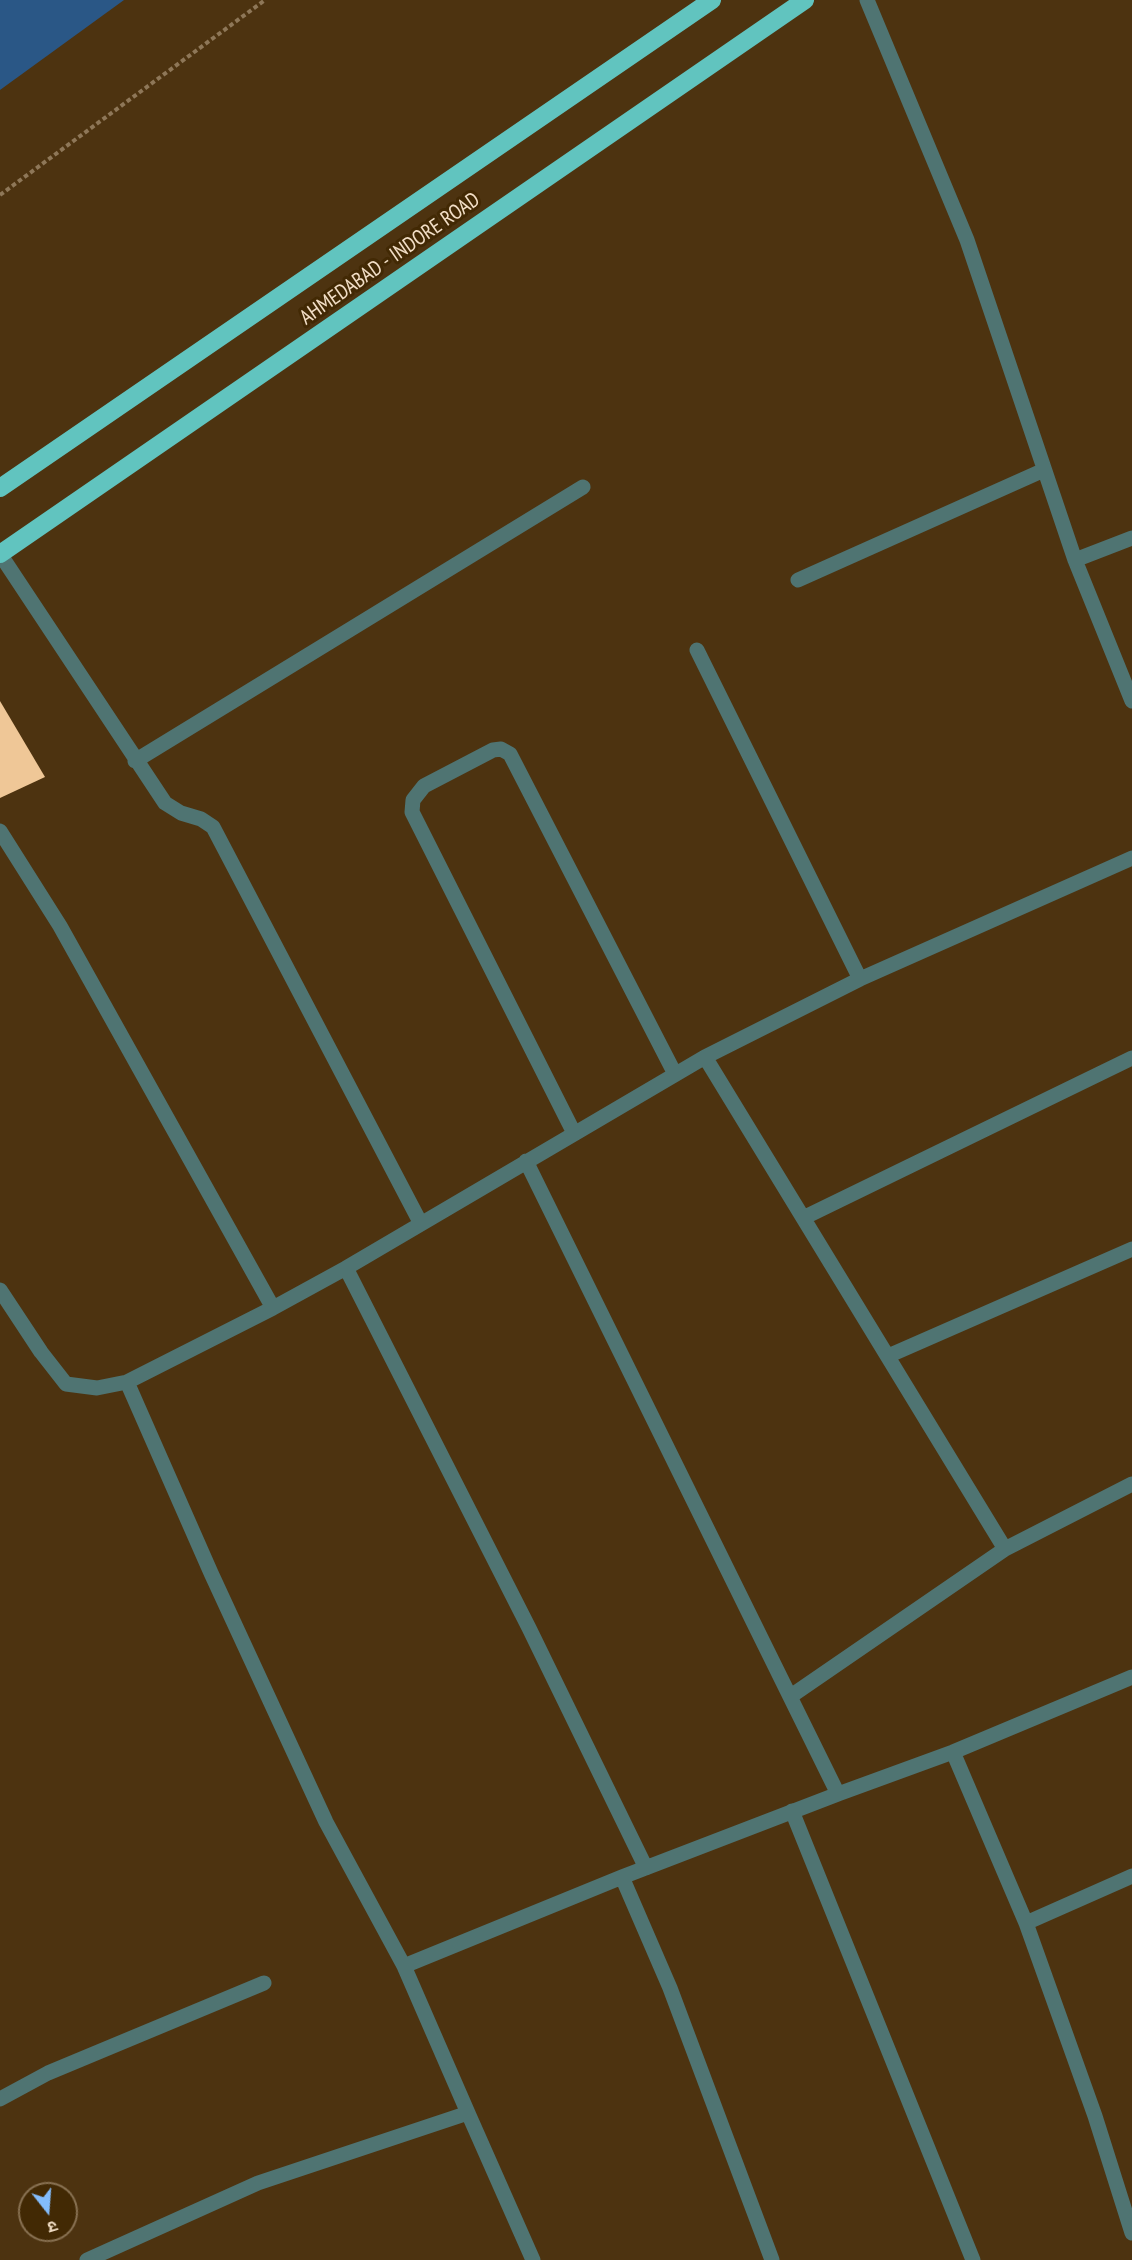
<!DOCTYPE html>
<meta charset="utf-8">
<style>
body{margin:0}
#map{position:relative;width:1132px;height:2260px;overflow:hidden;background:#4d3310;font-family:"PT Sans Narrow","Noto Sans Devanagari",sans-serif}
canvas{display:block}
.north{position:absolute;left:18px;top:2182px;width:60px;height:60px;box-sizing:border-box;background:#422904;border:2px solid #887152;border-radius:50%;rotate:163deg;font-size:16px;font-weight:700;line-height:24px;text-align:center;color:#f2dec6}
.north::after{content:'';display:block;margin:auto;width:21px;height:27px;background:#83bcfb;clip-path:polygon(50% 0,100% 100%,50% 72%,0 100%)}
</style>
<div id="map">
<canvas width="1132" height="2260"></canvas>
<div class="north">उ</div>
</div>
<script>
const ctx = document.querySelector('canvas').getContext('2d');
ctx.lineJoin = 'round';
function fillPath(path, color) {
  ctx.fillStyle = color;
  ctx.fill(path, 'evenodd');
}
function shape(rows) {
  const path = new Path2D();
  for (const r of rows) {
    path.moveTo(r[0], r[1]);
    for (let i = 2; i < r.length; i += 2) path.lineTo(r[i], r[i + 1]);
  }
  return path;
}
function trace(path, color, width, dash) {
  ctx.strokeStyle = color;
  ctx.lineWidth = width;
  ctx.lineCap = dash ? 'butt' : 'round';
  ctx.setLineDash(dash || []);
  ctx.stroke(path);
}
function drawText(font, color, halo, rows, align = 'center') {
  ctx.font = font + ' "PT Sans Narrow",sans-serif';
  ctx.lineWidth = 6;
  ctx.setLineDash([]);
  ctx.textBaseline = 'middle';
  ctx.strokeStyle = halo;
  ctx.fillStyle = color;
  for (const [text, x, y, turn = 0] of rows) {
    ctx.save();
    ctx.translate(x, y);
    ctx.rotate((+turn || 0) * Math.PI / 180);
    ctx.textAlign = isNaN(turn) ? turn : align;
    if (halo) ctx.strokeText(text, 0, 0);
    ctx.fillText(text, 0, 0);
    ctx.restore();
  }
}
fillPath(shape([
 [0,0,124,0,0,90]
]), '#2a5786');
fillPath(shape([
 [0,701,45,777,0,798]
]), '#efc797');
trace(shape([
 [0,195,265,0]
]), '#8e7758', 4, [4.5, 3]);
trace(shape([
 [867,0,967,240,1075,560,1132,701],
 [0,554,165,803,181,813,201,819,213,827,420,1222],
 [1075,560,1132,538],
 [798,580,1044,470],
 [697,650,860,979],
 [135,761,583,487],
 [0,831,60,926,273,1308],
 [705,1057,1005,1549,791,1696],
 [574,1133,412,812,413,800,424,786,493,750,501,749,510,754,675,1074],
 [803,1218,1132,1058],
 [0,1290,41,1352,66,1384,97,1388,127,1382,273,1308,346,1268],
 [888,1356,1132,1249],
 [1005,1549,1132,1484],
 [953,1752,1026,1923,1095,2116,1132,2233],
 [838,1794,953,1752,1132,1677],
 [792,1811,973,2260],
 [646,1868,529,1628,346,1268,705,1057,860,979,1132,858],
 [622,1877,670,1988,772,2260],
 [1026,1923,1132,1876],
 [404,1966,622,1877,838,1794,526,1161],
 [0,2099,48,2073,264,1983],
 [468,2113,533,2260],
 [87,2260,258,2183,468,2113,404,1966,326,1822,211,1573,127,1382]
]), '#4f7472', 15);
trace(shape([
 [0,488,712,0],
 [0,554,805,0]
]), '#61c4bf', 18);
drawText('21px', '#f2dec6', '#422904', [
 ["AHMEDABAD - INDORE ROAD",390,259,-35]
]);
</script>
